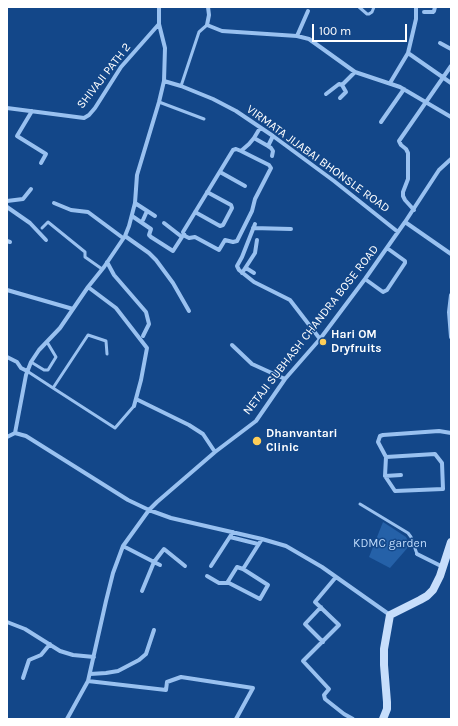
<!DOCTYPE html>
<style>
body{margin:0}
#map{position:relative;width:458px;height:726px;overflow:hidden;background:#134789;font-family:Karla,sans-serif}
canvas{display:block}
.frame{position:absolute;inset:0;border:8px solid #fff;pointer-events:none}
.scale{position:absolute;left:312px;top:24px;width:95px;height:18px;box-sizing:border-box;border:2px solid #fff;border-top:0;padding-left:5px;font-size:12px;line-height:14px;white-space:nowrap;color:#fff;-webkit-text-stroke:3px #134789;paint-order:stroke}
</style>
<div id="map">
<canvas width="458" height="726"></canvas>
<div class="frame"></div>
<div class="scale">100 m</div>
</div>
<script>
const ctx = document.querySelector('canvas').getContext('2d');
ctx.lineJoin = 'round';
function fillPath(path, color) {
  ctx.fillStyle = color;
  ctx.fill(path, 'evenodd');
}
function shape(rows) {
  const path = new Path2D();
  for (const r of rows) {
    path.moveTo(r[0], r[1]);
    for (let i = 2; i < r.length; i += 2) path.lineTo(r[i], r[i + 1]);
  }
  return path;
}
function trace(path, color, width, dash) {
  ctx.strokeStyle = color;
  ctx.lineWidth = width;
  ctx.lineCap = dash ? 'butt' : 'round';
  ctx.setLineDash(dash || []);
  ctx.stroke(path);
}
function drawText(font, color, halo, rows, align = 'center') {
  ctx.font = font + ' Karla,sans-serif';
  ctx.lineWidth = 3;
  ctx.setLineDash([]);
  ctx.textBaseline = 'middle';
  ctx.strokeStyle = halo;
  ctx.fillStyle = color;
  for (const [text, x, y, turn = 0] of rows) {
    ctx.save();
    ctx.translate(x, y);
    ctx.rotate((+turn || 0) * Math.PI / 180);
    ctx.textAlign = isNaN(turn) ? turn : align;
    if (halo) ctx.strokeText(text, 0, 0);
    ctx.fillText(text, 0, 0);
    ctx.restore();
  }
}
fillPath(shape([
 [383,522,406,537,410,545,390,568,369,557]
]), '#2561a8');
trace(shape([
 [359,7,367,14,369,14,372,12,374,7],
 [181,86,199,32,207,25],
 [159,102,204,119],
 [42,228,48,222,85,252,85,257,102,269],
 [107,354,106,341,88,335,53,388,115,428,134,406],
 [31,362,44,370,48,370,56,357,47,342],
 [27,371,53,388],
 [360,504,408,533,411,537,417,554]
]), '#99c1f0', 3);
trace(shape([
 [208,7,209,15,207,25,222,31,297,36,309,39,355,72,400,87,451,117],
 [424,12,433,12,434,11,435,7],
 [297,36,308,11],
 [440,43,451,49],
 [408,53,451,83],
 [164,81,181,86,213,99,236,111,273,136,334,181,398,232],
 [390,83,408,53,416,19,416,7],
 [326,94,339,84,342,85],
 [340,98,346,92,342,85,355,72],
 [7,108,84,118,89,115,95,108,121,67,159,24],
 [32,111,17,136,46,154,41,163],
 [381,122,404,89],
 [254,138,260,128],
 [268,146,271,148,273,151,272,156],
 [241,151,269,165,271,168,255,199,252,211,237,241,233,242,225,240,219,250,195,237,189,238,185,236,183,232,233,150,236,149,241,151,249,144,254,138,268,146,273,136],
 [220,172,245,186],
 [7,201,23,199,31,189],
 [54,203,71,210,88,212,123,238],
 [135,203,155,216],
 [7,207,30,223,46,240],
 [414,210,405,200,403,196,403,192,408,179,408,153,406,149,401,145,399,141,451,66],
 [195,212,220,226,223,225,232,208,231,205,207,192],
 [132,216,151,229,149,235,151,237,173,251,182,237,164,223],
 [143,220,147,211],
 [405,222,451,254],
 [255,224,242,257,237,266,239,270,254,282,290,300,320,339],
 [253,228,291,229],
 [125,236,149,253,156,260,173,283,189,311],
 [7,241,10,242],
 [107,262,114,275,146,312,149,324,143,336],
 [246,268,254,273],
 [242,273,255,253,257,240],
 [365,279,383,292,387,290,405,263,405,261,387,248],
 [88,287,116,308,147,348,141,380,134,406],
 [7,290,73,309],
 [449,312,451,295],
 [451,313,449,312,451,337],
 [232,345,252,364,285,379],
 [7,357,17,362,21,368,27,371],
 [136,399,189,425,203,434,215,452],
 [15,433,26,375,31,362,39,350,60,328,88,287,104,267,125,236,129,226,135,203,137,175,159,102,164,81,165,48,159,24,159,7],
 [7,437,15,433,26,436,128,500,149,510,171,518,262,539,286,546,322,567,390,615],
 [435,454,442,463,443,489,395,491,385,476,386,457,435,454],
 [386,457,378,442,380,436,383,435,439,431,451,433],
 [385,476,401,475],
 [230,537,258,544],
 [123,546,154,562,160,565],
 [417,554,443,567],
 [211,566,233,532],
 [207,576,219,583,229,583,260,599,268,585,243,569,262,539],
 [336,577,315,602,339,625,303,661,329,689,324,695,325,699,344,714,353,719],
 [227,583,237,567,243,569],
 [142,591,154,562,164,549,185,566],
 [321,607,305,624,323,642],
 [7,622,25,629,60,651,73,655,94,657],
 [90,674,106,673,118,671,139,660,146,654,154,630],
 [23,678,29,660,41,655,50,644],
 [88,681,166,690,167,682,181,677,253,688,236,719],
 [67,719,88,681,106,601,113,573,123,546,149,510,157,502,215,452,256,421,285,379,320,339,365,279,405,222,439,170,451,159]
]), '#99c1f0', 4);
trace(shape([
 [383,719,387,709,387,702,384,665,384,649,390,615,420,600,427,596,433,590,440,576,451,542]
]), '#c7defb', 8);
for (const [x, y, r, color] of [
 [323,342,4,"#ffce58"],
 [257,441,5,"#ffce58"]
]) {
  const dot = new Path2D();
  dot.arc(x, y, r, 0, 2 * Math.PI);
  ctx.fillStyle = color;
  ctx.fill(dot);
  trace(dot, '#134789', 1.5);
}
drawText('12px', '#fff', '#134789', [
 ["SHIVAJI PATH 2",104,76,-52],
 ["VIRMATA JIJABAI BHONSLE ROAD",318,159,36],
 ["NETAJI SUBHASH CHANDRA BOSE ROAD",311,330,-52]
]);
drawText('bold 12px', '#fff', '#134789', [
 ["Hari OM",331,335],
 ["Dryfruits",331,349],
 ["Dhanvantari",266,434],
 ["Clinic",266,448]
], 'left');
drawText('12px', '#bfdbfc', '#134789', [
 ["KDMC garden",390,544]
]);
</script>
